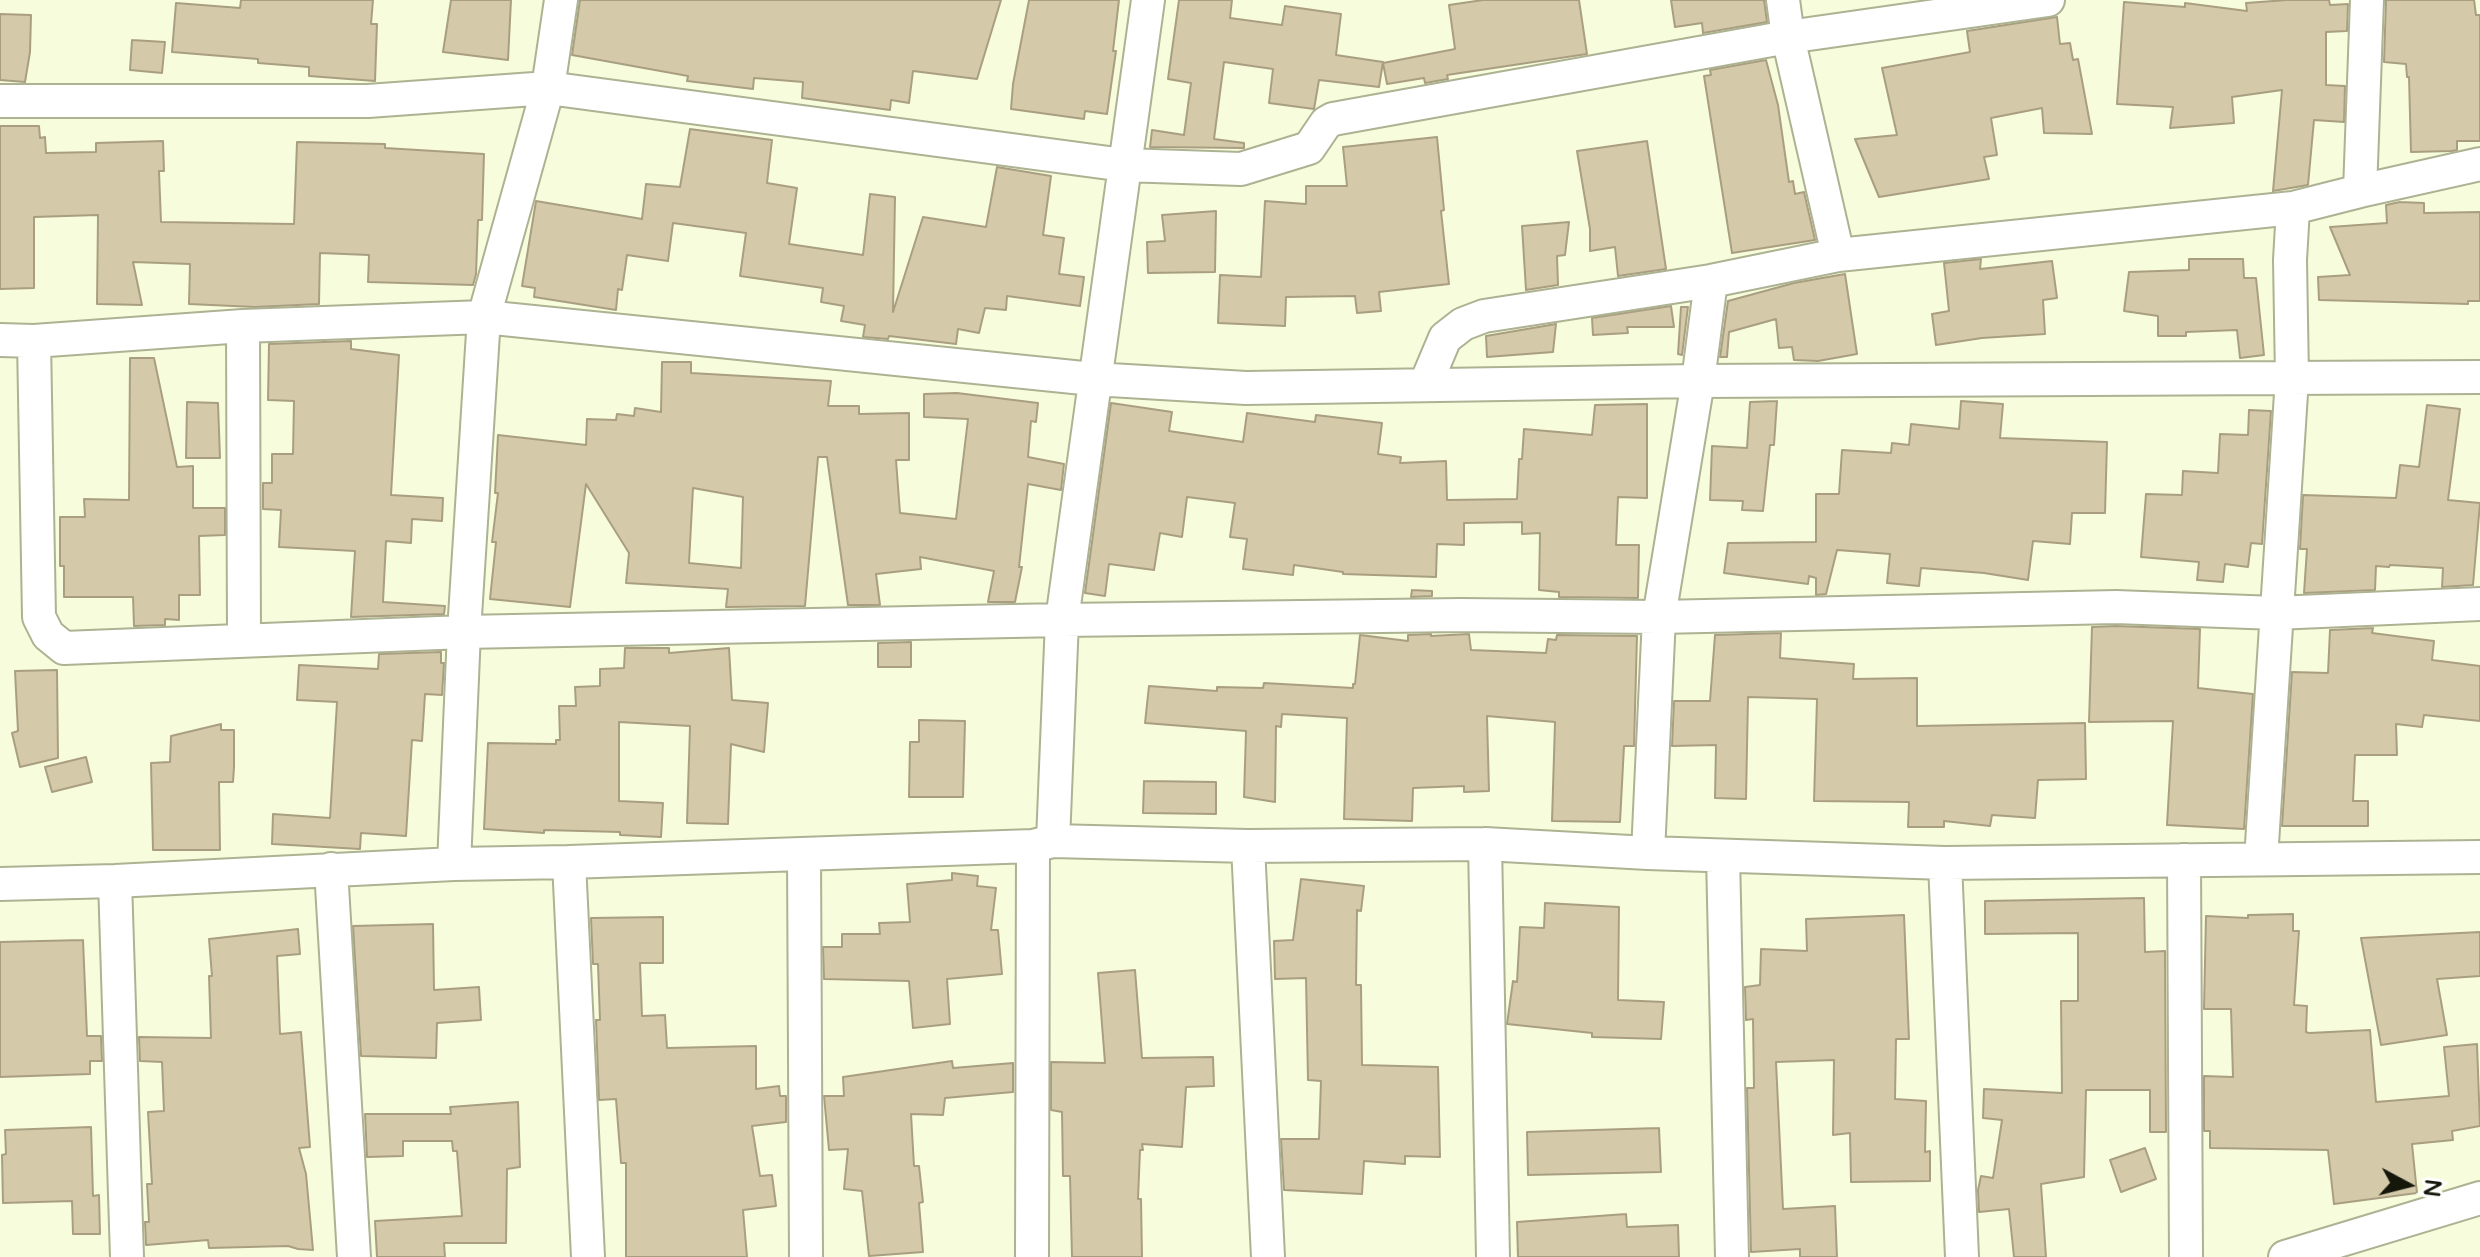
<!DOCTYPE html>
<style>
body{margin:0}
#map{position:relative;width:2480px;height:1257px;overflow:hidden;background:#f7fddc;font-family:"Varela Round",sans-serif}
canvas{display:block}
.north{position:absolute;left:2368px;top:1145px;width:80px;height:80px;-webkit-text-stroke:6px #fff;paint-order:stroke;rotate:97deg;font-size:22px;font-weight:700;line-height:32px;text-align:center;color:#15170b}
.north::after{content:'';display:block;margin:auto;width:28px;height:36px;background:#15170b;clip-path:polygon(50% 0,100% 100%,50% 72%,0 100%)}
</style>
<div id="map">
<canvas width="2480" height="1257"></canvas>
<div class="north">N</div>
</div>
<script>
const ctx = document.querySelector('canvas').getContext('2d');
ctx.lineJoin = 'round';
function fillPath(path, color) {
  ctx.fillStyle = color;
  ctx.fill(path, 'evenodd');
}
function shape(rows) {
  const path = new Path2D();
  for (const r of rows) {
    path.moveTo(r[0], r[1]);
    for (let i = 2; i < r.length; i += 2) path.lineTo(r[i], r[i + 1]);
  }
  return path;
}
function trace(path, color, width, dash) {
  ctx.strokeStyle = color;
  ctx.lineWidth = width;
  ctx.lineCap = dash ? 'butt' : 'round';
  ctx.setLineDash(dash || []);
  ctx.stroke(path);
}
const building = shape([
 [241,0,373,0,371,24,377,24,375,81,309,76,309,67,258,63,258,59,172,52,176,3,240,8,241,0],
 [451,0,511,0,508,60,443,52,451,0],
 [580,0,1001,0,977,79,913,71,909,103,891,100,890,110,802,98,803,82,754,78,753,89,687,81,688,76,572,55,580,0],
 [1029,0,1119,0,1113,51,1116,51,1107,114,1085,111,1084,119,1011,109,1013,84,1029,0],
 [1179,0,1232,0,1230,18,1282,25,1285,6,1341,14,1336,55,1383,62,1379,87,1319,80,1314,109,1269,103,1273,69,1224,62,1214,139,1244,143,1244,148,1150,147,1152,130,1184,135,1191,83,1168,79,1179,0],
 [1483,0,1579,0,1587,54,1447,75,1448,79,1425,83,1424,78,1387,84,1383,63,1455,49,1449,5,1483,0],
 [1671,0,1764,0,1767,22,1703,33,1702,23,1675,27,1671,0],
 [2287,0,2329,0,2330,5,2348,4,2347,31,2326,32,2326,85,2345,86,2344,122,2314,120,2308,185,2273,191,2282,90,2232,97,2234,123,2170,128,2173,107,2117,104,2124,2,2185,7,2185,3,2247,11,2246,3,2287,0],
 [2386,0,2474,0,2476,15,2480,15,2480,141,2457,141,2457,150,2452,151,2411,152,2409,77,2407,77,2406,64,2384,62,2386,0],
 [0,14,31,15,30,52,25,82,0,80,0,14],
 [2057,17,2060,44,2070,43,2073,60,2078,59,2092,134,2044,133,2042,108,1991,118,1997,155,1984,157,1989,179,1879,197,1855,139,1897,135,1882,68,1970,52,1967,31,2057,17],
 [132,40,165,42,162,73,130,70,132,40],
 [1766,60,1778,105,1789,182,1793,181,1795,194,1804,192,1815,240,1732,253,1704,76,1711,75,1710,70,1766,60],
 [0,126,39,126,40,138,45,137,46,153,96,152,96,143,163,141,164,171,159,171,161,222,294,224,297,142,385,144,385,148,484,154,482,220,478,220,476,274,473,285,368,282,369,255,320,253,319,304,255,307,189,304,190,264,133,262,142,305,97,304,98,215,34,217,34,288,0,289,0,126],
 [690,129,772,140,767,183,797,188,789,244,863,255,870,194,895,197,893,312,923,217,986,227,997,167,1051,176,1043,235,1064,238,1059,274,1084,277,1080,306,1007,296,1006,310,985,308,979,333,958,329,956,344,889,336,888,339,863,337,865,325,841,321,844,306,821,302,823,288,740,276,746,233,673,223,668,261,627,255,622,290,618,289,616,310,534,297,535,288,522,286,536,201,642,219,646,184,680,187,690,129],
 [1437,137,1444,210,1441,211,1449,284,1379,292,1381,311,1357,313,1355,296,1286,297,1285,326,1218,323,1220,275,1261,277,1265,201,1306,204,1306,186,1347,186,1343,147,1437,137],
 [1647,141,1666,269,1618,276,1615,247,1590,251,1590,229,1577,151,1647,141],
 [2400,202,2424,203,2424,213,2480,212,2480,301,2468,301,2468,304,2319,300,2318,277,2350,275,2330,227,2387,223,2386,205,2400,202],
 [1216,211,1215,272,1148,273,1147,242,1165,241,1162,215,1216,211],
 [1569,222,1565,255,1557,256,1558,285,1526,290,1522,226,1569,222],
 [1981,259,1980,269,2052,261,2057,298,2043,300,2045,334,1982,338,1936,345,1932,314,1949,311,1944,263,1981,259],
 [2189,259,2243,259,2244,278,2256,278,2264,355,2240,358,2237,330,2186,332,2186,336,2158,336,2158,316,2124,311,2129,272,2189,270,2189,259],
 [1845,274,1857,354,1818,361,1794,360,1792,347,1779,348,1776,319,1729,332,1727,357,1720,357,1728,301,1794,283,1845,274],
 [1671,306,1674,327,1627,327,1628,333,1593,335,1592,318,1671,306],
 [1681,307,1688,307,1682,355,1678,354,1681,307],
 [1556,324,1553,352,1487,357,1486,336,1556,324],
 [351,341,351,349,399,355,391,495,443,498,442,521,412,519,411,543,386,541,383,602,445,606,444,614,351,617,355,551,279,547,281,510,263,509,263,483,272,483,272,454,293,454,294,401,268,400,269,344,351,341],
 [130,358,154,358,177,467,193,466,193,508,225,508,225,535,199,536,200,595,179,595,179,620,165,619,165,625,134,626,133,597,64,597,64,566,60,566,60,517,85,517,84,499,129,500,130,358],
 [662,362,691,362,691,373,831,381,828,406,859,406,859,414,909,413,909,460,896,460,900,513,956,519,968,419,924,417,924,394,957,393,1038,403,1036,422,1031,421,1028,457,1064,464,1061,490,1028,484,1019,567,1022,567,1015,602,988,602,994,571,920,557,921,569,876,574,880,605,848,605,827,457,818,457,805,606,726,607,728,589,626,583,629,553,586,484,570,607,490,599,496,542,492,542,498,493,495,493,498,435,586,445,587,419,616,420,617,414,634,416,635,408,661,412,662,362],
 [693,488,743,497,741,568,689,563,693,488],
 [1777,401,1774,445,1770,445,1763,511,1742,510,1743,501,1710,500,1712,446,1747,448,1750,402,1777,401],
 [1961,401,2003,404,2000,438,2107,442,2105,513,2072,513,2070,544,2033,541,2028,580,1984,573,1921,568,1919,586,1887,583,1890,554,1837,550,1826,594,1816,595,1816,578,1809,576,1808,584,1724,573,1728,543,1816,542,1816,494,1839,494,1842,450,1891,453,1892,443,1909,445,1911,424,1959,429,1961,401],
 [187,402,218,403,220,458,186,458,187,402],
 [1111,403,1172,412,1169,431,1243,442,1247,413,1315,422,1316,415,1382,423,1378,454,1401,457,1400,463,1446,461,1447,500,1517,499,1519,459,1522,459,1524,429,1592,435,1595,405,1647,404,1647,498,1618,497,1616,545,1639,545,1638,598,1559,597,1559,592,1539,590,1540,533,1522,534,1522,522,1464,523,1464,545,1437,544,1436,577,1343,574,1343,572,1294,565,1293,575,1243,569,1247,539,1230,537,1235,503,1187,497,1182,537,1160,533,1154,570,1109,564,1105,596,1085,593,1111,403],
 [2427,405,2460,409,2448,500,2480,503,2473,585,2442,587,2443,568,2390,565,2389,567,2376,566,2375,590,2304,593,2307,549,2300,549,2303,495,2396,498,2400,465,2419,467,2427,405],
 [2249,410,2271,411,2262,544,2251,543,2248,567,2225,564,2223,582,2197,580,2199,562,2141,557,2146,494,2182,495,2183,471,2218,473,2220,434,2248,435,2249,410],
 [1412,590,1432,591,1432,596,1411,597,1412,590],
 [2116,626,2200,629,2198,688,2253,694,2244,829,2167,825,2173,721,2089,722,2092,627,2116,626],
 [2373,628,2372,633,2434,641,2432,660,2480,666,2480,721,2424,715,2422,727,2396,724,2397,755,2355,755,2353,801,2368,801,2368,826,2282,826,2292,672,2328,673,2330,630,2373,628],
 [1781,633,1780,658,1854,664,1853,679,1917,678,1917,726,2085,723,2086,779,2038,780,2035,818,1992,815,1990,826,1944,821,1944,827,1908,827,1909,802,1814,801,1817,699,1748,697,1746,799,1715,798,1716,745,1672,746,1674,701,1710,701,1715,635,1781,633],
 [1431,634,1431,636,1469,634,1471,650,1546,653,1548,639,1556,640,1557,635,1637,636,1634,746,1624,746,1620,822,1552,821,1555,722,1487,716,1489,791,1464,792,1464,786,1413,788,1412,821,1344,819,1347,718,1282,714,1281,727,1276,726,1275,802,1244,797,1246,731,1145,723,1149,686,1217,691,1217,687,1263,688,1264,683,1353,688,1353,684,1355,684,1360,635,1408,641,1408,635,1431,634],
 [911,642,911,667,878,667,878,643,911,642],
 [625,648,669,648,669,653,729,648,732,700,768,703,764,752,731,744,728,824,687,823,690,726,619,722,619,801,663,803,661,837,620,835,620,832,544,830,544,833,484,829,488,743,556,744,556,740,560,740,559,706,576,706,575,687,600,686,600,669,624,668,625,648],
 [441,652,441,663,444,663,442,695,425,694,422,741,412,740,406,836,361,833,360,849,272,844,273,814,330,818,337,702,297,700,299,665,378,669,379,654,441,652],
 [57,670,58,758,20,767,12,733,18,731,15,671,57,670],
 [919,720,965,721,963,797,909,797,910,742,919,742,919,720],
 [221,724,221,730,234,730,234,767,233,782,219,782,220,850,153,850,151,763,170,762,171,736,221,724],
 [86,757,92,782,52,792,45,767,86,757],
 [1144,781,1216,782,1216,814,1143,813,1144,781],
 [952,873,978,876,977,886,996,888,991,930,998,930,1002,974,947,979,950,1024,913,1028,909,981,824,979,823,947,842,947,842,934,880,934,879,923,910,922,907,884,952,880,952,873],
 [1301,879,1364,886,1361,911,1357,910,1356,985,1361,985,1362,1065,1438,1067,1440,1157,1405,1156,1405,1164,1364,1161,1362,1194,1284,1190,1281,1139,1319,1139,1321,1081,1308,1080,1306,978,1275,979,1274,941,1293,940,1301,879],
 [2144,898,2145,952,2165,951,2166,1132,2150,1132,2150,1090,2086,1090,2084,1177,2041,1184,2046,1257,2014,1257,2009,1209,1979,1212,1978,1190,1981,1176,1993,1178,2002,1120,1983,1118,1984,1089,2062,1093,2061,1001,2078,1001,2078,933,1985,934,1985,901,2144,898],
 [1545,903,1619,907,1618,1000,1664,1002,1661,1039,1592,1037,1592,1033,1507,1024,1513,981,1517,982,1520,927,1544,928,1545,903],
 [2293,914,2293,931,2299,931,2294,1005,2307,1006,2306,1032,2309,1033,2370,1030,2376,1102,2449,1096,2444,1047,2477,1044,2480,1126,2452,1131,2453,1140,2412,1144,2417,1193,2334,1204,2328,1150,2210,1148,2210,1131,2204,1131,2204,1076,2233,1077,2231,1009,2204,1009,2206,916,2248,918,2248,915,2293,914],
 [1904,915,1909,1039,1896,1039,1895,1099,1926,1101,1925,1152,1930,1151,1930,1181,1851,1182,1850,1133,1833,1135,1834,1060,1776,1062,1783,1209,1835,1206,1837,1257,1800,1257,1800,1249,1751,1252,1747,1088,1754,1088,1753,1019,1746,1020,1745,987,1760,985,1761,949,1807,951,1806,919,1904,915],
 [663,917,663,963,640,963,642,1016,665,1015,667,1048,756,1046,756,1089,779,1086,780,1096,786,1096,786,1122,752,1126,760,1176,772,1175,776,1206,743,1210,747,1257,626,1257,626,1163,621,1163,616,1099,599,1100,596,1020,600,1020,598,964,593,964,591,918,663,917],
 [433,924,434,990,479,987,481,1020,437,1023,436,1058,361,1056,353,926,433,924],
 [298,929,300,954,277,956,280,1034,301,1032,310,1147,299,1148,306,1174,313,1250,298,1249,288,1246,209,1248,208,1240,146,1245,145,1222,149,1222,147,1184,152,1184,148,1112,164,1111,162,1062,140,1061,139,1037,211,1038,209,976,212,976,209,939,298,929],
 [2480,932,2480,976,2437,979,2447,1035,2381,1045,2361,938,2480,932],
 [83,940,87,1036,101,1036,102,1061,90,1061,90,1074,0,1077,0,942,83,940],
 [1135,970,1142,1058,1213,1057,1214,1086,1186,1087,1182,1147,1142,1144,1143,1150,1140,1150,1138,1199,1141,1199,1142,1257,1072,1257,1070,1176,1063,1176,1062,1112,1051,1110,1051,1062,1105,1063,1098,973,1135,970],
 [952,1061,953,1068,1013,1063,1013,1092,945,1098,943,1115,911,1114,914,1166,919,1166,923,1202,919,1203,923,1252,869,1256,862,1191,844,1189,848,1149,829,1150,824,1096,844,1096,843,1077,952,1061],
 [518,1102,520,1167,507,1169,506,1243,444,1243,445,1257,377,1257,375,1221,462,1216,457,1151,453,1151,452,1141,403,1141,403,1156,367,1157,365,1114,451,1114,450,1107,518,1102],
 [91,1127,93,1196,99,1195,100,1234,73,1234,72,1201,3,1203,2,1155,6,1154,5,1130,91,1127],
 [1659,1128,1661,1172,1528,1175,1527,1132,1659,1128],
 [2145,1148,2156,1179,2121,1192,2110,1160,2145,1148],
 [1626,1214,1627,1227,1678,1225,1679,1257,1518,1257,1517,1222,1626,1214]
]);
fillPath(building, '#d4c9a9');
trace(building, '#a99f80', 2);
const minor = shape([
 [1783,0,1788,37,1838,255],
 [0,101,368,101,548,88,1124,165,1241,169,1309,148,1326,123,1333,119,1788,37,2048,0],
 [2360,191,2480,164],
 [243,326,244,640],
 [0,340,34,341,243,326,484,317,1093,379,1246,388,1698,381,2480,377],
 [34,341,39,617,48,635,64,648,464,632,1062,620,1461,615,1659,617,2116,607,2276,613,2480,604],
 [1426,383,1445,338,1463,324,1484,316,1711,281,1838,255,2293,208],
 [1053,841,1062,620,1148,0],
 [1485,844,1493,1257],
 [1248,846,1268,1257],
 [1648,853,1659,617,1698,381,1711,281],
 [804,854,806,1257],
 [1723,856,1732,1257],
 [2261,859,2292,378,2290,260,2293,208,2360,191,2367,0],
 [2184,860,2186,1257],
 [569,862,588,1257],
 [1945,863,1962,1257],
 [454,864,464,632,484,317,548,88,561,0],
 [331,869,354,1257],
 [115,881,127,1257],
 [0,884,115,881,454,864,569,862,1033,846,1053,841,1248,846,1485,844,1648,853,1945,863,2480,857],
 [1032,1257,1033,846],
 [2285,1257,2480,1198]
]);
trace(minor, '#acb292', 36);
trace(minor, '#fff', 32);
</script>
